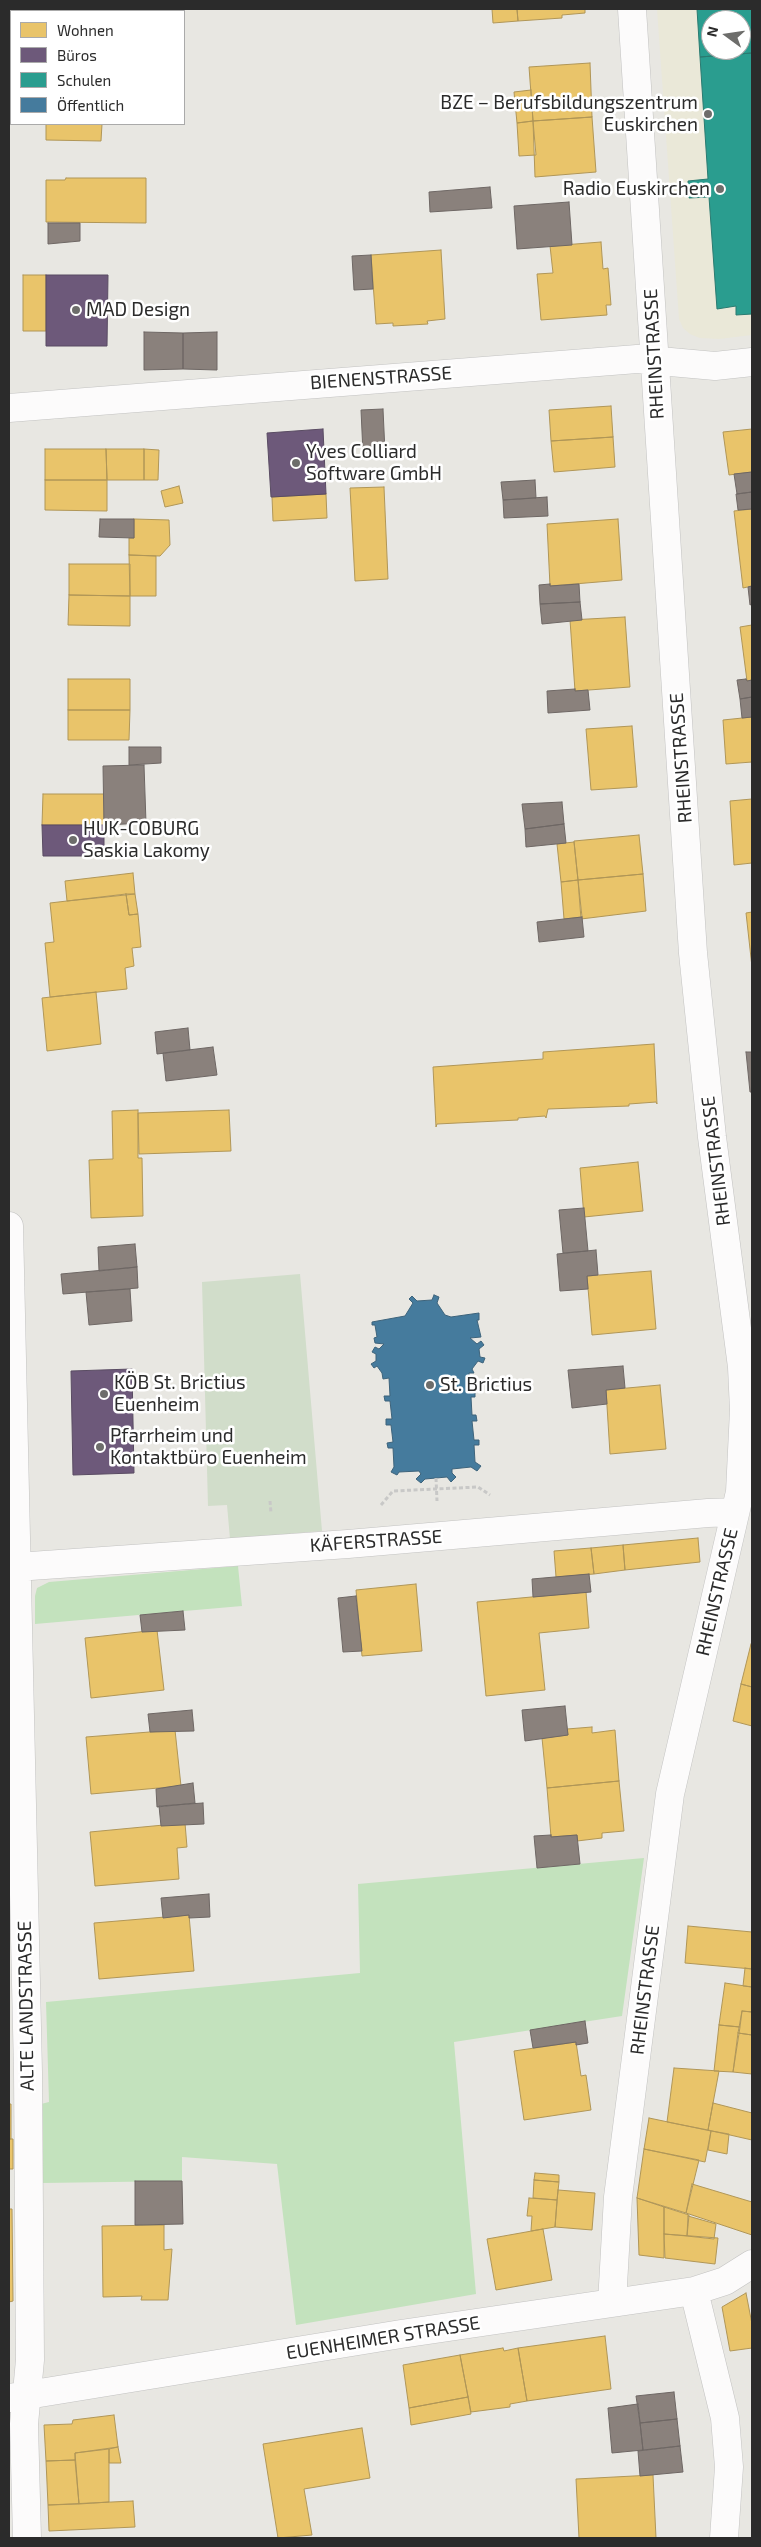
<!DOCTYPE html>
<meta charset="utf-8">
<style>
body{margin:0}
#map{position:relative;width:761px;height:2547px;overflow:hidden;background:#e8e7e2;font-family:"Exo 2",sans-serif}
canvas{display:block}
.frame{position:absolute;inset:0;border:10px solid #2b2b2b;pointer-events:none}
.legend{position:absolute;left:10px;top:10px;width:175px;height:115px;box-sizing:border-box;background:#fff;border:1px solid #aaa;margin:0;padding:6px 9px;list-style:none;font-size:15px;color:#2b2b2b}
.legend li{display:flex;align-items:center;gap:10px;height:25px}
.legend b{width:25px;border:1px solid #aaa}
.north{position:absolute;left:701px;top:10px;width:50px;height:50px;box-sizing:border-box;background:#fff;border:1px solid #aaa;border-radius:50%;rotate:284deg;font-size:14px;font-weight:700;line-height:20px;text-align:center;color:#2b2b2b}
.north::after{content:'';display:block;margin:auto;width:18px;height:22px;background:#6d6d6b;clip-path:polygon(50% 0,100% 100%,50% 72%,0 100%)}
</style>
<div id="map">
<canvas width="761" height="2547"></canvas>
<div class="frame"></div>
<ul class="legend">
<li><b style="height:14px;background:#e9c46a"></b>Wohnen</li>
<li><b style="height:14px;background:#6d597a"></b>Büros</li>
<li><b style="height:14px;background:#2a9d8f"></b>Schulen</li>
<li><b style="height:14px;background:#457b9d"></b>Öffentlich</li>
</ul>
<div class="north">N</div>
</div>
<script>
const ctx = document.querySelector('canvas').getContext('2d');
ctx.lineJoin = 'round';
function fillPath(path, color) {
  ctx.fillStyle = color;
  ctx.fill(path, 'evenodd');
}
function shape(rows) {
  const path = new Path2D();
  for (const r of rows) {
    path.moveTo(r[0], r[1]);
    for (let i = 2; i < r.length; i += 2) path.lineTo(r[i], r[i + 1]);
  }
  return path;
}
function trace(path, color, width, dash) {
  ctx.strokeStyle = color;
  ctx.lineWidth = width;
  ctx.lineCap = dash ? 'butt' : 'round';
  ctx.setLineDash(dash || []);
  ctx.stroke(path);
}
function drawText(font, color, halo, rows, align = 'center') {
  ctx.font = font + ' "Exo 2",sans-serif';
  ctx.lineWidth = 5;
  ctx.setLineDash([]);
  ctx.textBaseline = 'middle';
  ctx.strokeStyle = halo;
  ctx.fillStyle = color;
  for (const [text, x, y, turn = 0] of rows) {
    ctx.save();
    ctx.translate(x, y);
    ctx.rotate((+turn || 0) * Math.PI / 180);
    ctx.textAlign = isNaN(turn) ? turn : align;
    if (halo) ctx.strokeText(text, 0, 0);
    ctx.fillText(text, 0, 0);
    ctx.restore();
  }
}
fillPath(shape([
 [657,9,752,9,752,335,719,339,700,338,690,334,683,328,679,319],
 [711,20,741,20,741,50,711,50]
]), '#eae8d8');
fillPath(shape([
 [238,1566,242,1606,35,1624,35,1596,37,1588,49,1582],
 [644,1858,622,2016,454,2042,476,2294,296,2325,277,2164,182,2157,182,2181,43,2183,41,2104,49,2102,46,2002,360,1973,358,1884]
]), '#c3e2bd');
fillPath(shape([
 [300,1274,322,1531,230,1539,227,1505,208,1506,202,1282]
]), '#d1ddca');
const homes = shape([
 [47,9,112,9,112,11,47,11,47,9],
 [492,9,517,9,518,21,493,23,492,9],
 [517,9,585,9,585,13,562,15,562,18,518,21,517,9],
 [590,63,592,117,533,121,529,67,590,63],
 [531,90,533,121,517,123,514,92,531,90],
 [592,117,596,172,535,177,533,121,592,117],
 [533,121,536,155,519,156,517,123,533,121],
 [46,124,102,124,101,141,46,140,46,124],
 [66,178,146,178,146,223,46,222,46,180,65,180,66,178],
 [601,242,603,269,608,268,611,305,606,305,607,315,541,320,537,274,553,273,550,246,601,242],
 [441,250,445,319,427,321,428,324,393,326,393,323,376,324,371,255,441,250],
 [23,275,46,275,46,331,23,331,23,275],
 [611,406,613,437,551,441,549,410,611,406],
 [752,429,752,472,729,475,723,432,752,429],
 [613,437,615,467,554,472,551,441,613,437],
 [45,449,106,449,107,480,45,480,45,449],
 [106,449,144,449,144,480,107,480,106,449],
 [144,449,159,450,158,480,144,480,144,449],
 [45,480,107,480,107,511,45,510,45,480],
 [179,486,183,503,165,507,161,491,179,486],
 [384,487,388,579,355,581,350,488,384,487],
 [326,494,327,518,273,521,272,497,326,494],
 [752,509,752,586,743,588,734,511,752,509],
 [134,519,169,520,170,545,160,556,129,555,129,538,134,538,134,519],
 [618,519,622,580,550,586,547,524,618,519],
 [129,555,156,556,156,596,130,596,129,555],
 [69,564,130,564,130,596,69,595,69,564],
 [69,595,130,596,130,626,68,625,69,595],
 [625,617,630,687,575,691,570,620,625,617],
 [752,625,752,680,747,681,740,627,752,625],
 [68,679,130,679,130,710,68,710,68,679],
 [68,710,130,710,129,740,68,740,68,710],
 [752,717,752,762,726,764,723,720,752,717],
 [632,726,637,787,591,790,586,729,632,726],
 [43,794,105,794,104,825,42,825,43,794],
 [752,799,752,863,734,865,730,801,752,799],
 [639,835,643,874,578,880,574,841,639,835],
 [574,842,578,880,561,882,557,844,574,842],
 [133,873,135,894,67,901,65,881,133,873],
 [643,874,646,911,581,919,578,880,643,874],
 [578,880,582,917,564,919,561,882,578,880],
 [126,894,129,915,138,914,141,947,132,948,134,966,125,968,127,989,50,997,45,943,54,942,50,903,126,894],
 [126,894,135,894,138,914,129,915,126,894],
 [752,912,752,967,746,913,752,912],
 [96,992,101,1044,47,1051,42,998,96,992],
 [654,1044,657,1104,656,1102,629,1104,629,1106,548,1109,546,1118,545,1116,518,1118,518,1120,437,1124,436,1127,433,1067,543,1059,543,1052,654,1044],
 [138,1110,138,1158,142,1158,143,1216,91,1218,89,1160,113,1159,112,1111,138,1110],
 [229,1110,231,1151,139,1154,138,1113,229,1110],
 [638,1162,643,1211,584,1217,580,1168,638,1162],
 [651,1271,656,1329,592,1335,587,1276,651,1271],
 [660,1385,666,1449,610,1454,606,1390,660,1385],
 [698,1538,700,1562,625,1570,623,1545,698,1538],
 [623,1545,625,1570,594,1574,591,1548,623,1545],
 [591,1548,594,1574,556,1577,554,1551,591,1548],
 [416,1584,422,1651,362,1656,356,1590,416,1584],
 [586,1592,589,1628,539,1633,545,1690,486,1696,477,1602,586,1592],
 [157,1630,164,1690,91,1698,85,1638,157,1630],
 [751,1644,752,1644,752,1687,741,1684,751,1644],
 [741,1684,752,1687,752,1726,733,1721,741,1684],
 [592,1727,592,1733,615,1730,619,1781,547,1788,542,1738,568,1735,567,1729,592,1727],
 [175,1730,181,1786,91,1794,86,1737,175,1730],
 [619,1781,624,1831,602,1833,602,1838,577,1841,577,1835,551,1837,547,1788,619,1781],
 [185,1823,187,1847,177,1848,179,1879,95,1886,90,1832,185,1823],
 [189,1915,194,1971,99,1979,94,1923,189,1915],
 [688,1926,752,1932,752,1969,685,1963,688,1926],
 [745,1968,752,1969,752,1987,743,1986,745,1968],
 [725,1983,752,1987,752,2012,742,2011,740,2027,719,2025,725,1983],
 [742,2011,752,2012,752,2035,738,2033,742,2011],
 [719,2025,740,2027,733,2072,714,2071,719,2025],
 [738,2033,752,2035,752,2074,733,2072,738,2033],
 [576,2042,581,2076,586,2075,591,2110,524,2120,514,2051,576,2042],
 [674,2068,719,2071,708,2130,667,2122,674,2068],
 [713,2103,752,2113,752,2140,708,2130,713,2103],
 [9,2104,11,2104,11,2139,9,2139,9,2104],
 [649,2118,711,2131,705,2162,644,2149,649,2118],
 [711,2131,729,2134,727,2154,708,2150,711,2131],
 [9,2139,13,2139,13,2169,9,2169,9,2139],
 [644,2149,699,2160,686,2213,637,2198,644,2149],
 [535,2173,559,2175,559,2182,534,2180,535,2173],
 [534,2180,559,2182,557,2200,533,2198,534,2180],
 [692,2184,752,2202,752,2235,686,2213,692,2184],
 [558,2190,595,2193,592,2230,555,2227,558,2190],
 [529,2198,557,2200,555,2227,531,2231,532,2216,527,2216,529,2198],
 [637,2198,664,2207,664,2258,639,2255,637,2198],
 [664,2207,689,2215,687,2236,664,2234,664,2207],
 [9,2209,12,2209,13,2301,9,2302,9,2209],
 [688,2216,716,2224,714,2239,687,2236,688,2216],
 [164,2225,164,2250,172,2249,168,2300,141,2300,142,2296,103,2297,102,2226,164,2225],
 [543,2229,552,2280,496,2290,487,2239,543,2229],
 [664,2234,718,2238,715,2264,665,2258,664,2234],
 [746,2293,752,2324,752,2348,730,2351,722,2307,746,2293],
 [605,2336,611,2389,527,2401,518,2348,605,2336],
 [503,2348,504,2351,518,2348,527,2401,510,2404,510,2407,471,2412,460,2355,503,2348],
 [460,2355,468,2397,409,2408,403,2365,460,2355],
 [468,2397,471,2414,411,2425,409,2408,468,2397],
 [114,2415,118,2447,75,2453,75,2460,46,2461,44,2425,72,2424,73,2420,114,2415],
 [362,2428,370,2478,304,2489,312,2535,278,2538,263,2444,362,2428],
 [118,2447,121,2463,109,2463,109,2449,118,2447],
 [109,2449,109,2502,79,2504,75,2453,109,2449],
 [75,2460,79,2504,48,2505,46,2461,75,2460],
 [653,2475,656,2538,579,2538,576,2479,653,2475],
 [133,2501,135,2527,49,2531,48,2505,133,2501]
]);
fillPath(homes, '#e9c46a');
trace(homes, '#b09657', 1);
const offices = shape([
 [46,275,108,275,107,346,46,346,46,275],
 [323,429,326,494,271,497,267,433,323,429],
 [42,825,104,825,104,856,43,856,42,825],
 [132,1369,134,1473,73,1475,71,1371,132,1369]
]);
fillPath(offices, '#6d597a');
trace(offices, '#594b62', 1);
const schools = shape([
 [697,9,752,9,752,53,700,57,697,9],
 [711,20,741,20,741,50,711,50,711,20],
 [752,53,752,314,736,315,736,306,717,309,709,197,689,198,688,181,708,179,700,57,752,53]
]);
fillPath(schools, '#2a9d8f');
trace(schools, '#2a7b71', 1);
const public = shape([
 [434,1295,439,1297,437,1303,445,1315,451,1317,479,1313,479,1320,477,1320,481,1337,470,1338,477,1344,481,1341,484,1345,479,1349,480,1357,485,1358,483,1363,478,1361,472,1369,474,1373,469,1373,470,1391,475,1391,475,1397,471,1397,472,1415,476,1415,477,1421,472,1421,474,1440,479,1440,479,1445,474,1445,475,1462,481,1466,477,1471,471,1467,452,1469,452,1473,456,1477,451,1482,447,1477,425,1479,421,1483,416,1479,421,1474,419,1471,399,1472,397,1475,391,1472,394,1467,393,1448,388,1448,387,1443,393,1442,391,1425,386,1425,386,1419,392,1419,390,1401,385,1401,384,1396,390,1396,389,1378,383,1379,382,1373,377,1366,374,1368,371,1364,376,1361,376,1354,372,1352,375,1347,379,1349,384,1344,375,1343,374,1338,377,1337,375,1325,372,1325,372,1322,405,1316,413,1303,409,1299,412,1296,417,1301,432,1300,434,1295]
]);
fillPath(public, '#457b9d');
trace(public, '#3d637b', 1);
const industry = shape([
 [490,187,492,208,430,212,429,192,490,187],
 [569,202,572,245,517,249,514,206,569,202],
 [48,223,80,223,80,241,48,244,48,223],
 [371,255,373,289,354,290,352,256,371,255],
 [144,332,183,333,183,369,144,370,144,332],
 [217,332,217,370,183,369,183,333,217,332],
 [383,409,385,452,363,453,361,410,383,409],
 [752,472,752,492,737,494,734,474,752,472],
 [535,480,536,498,503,500,501,482,535,480],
 [752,492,752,509,738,510,736,494,752,492],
 [547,497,548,516,504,518,503,500,547,497],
 [100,519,134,519,134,538,99,537,100,519],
 [550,584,550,586,579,584,580,602,540,604,539,585,550,584],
 [752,586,752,604,750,605,748,587,752,586],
 [580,602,582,620,542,624,540,604,580,602],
 [746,679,747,681,752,680,752,697,740,699,737,680,746,679],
 [575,689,575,691,588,690,590,710,548,713,547,691,575,689],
 [752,697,752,717,742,718,740,699,752,697],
 [129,747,161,747,161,763,129,765,129,747],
 [144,765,146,823,104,825,103,766,144,765],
 [562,802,564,824,525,829,522,804,562,802],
 [564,824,566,843,526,847,525,829,564,824],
 [582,917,584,937,539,942,537,922,582,917],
 [188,1028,190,1050,157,1054,155,1032,188,1028],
 [213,1047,217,1075,166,1081,163,1053,213,1047],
 [746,1052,752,1052,752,1092,750,1092,746,1052],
 [584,1208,588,1251,563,1253,559,1210,584,1208],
 [135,1244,137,1267,99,1271,98,1247,135,1244],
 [596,1250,598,1275,587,1276,588,1289,560,1291,557,1254,596,1250],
 [137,1267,138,1288,63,1294,61,1274,137,1267],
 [130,1289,132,1321,89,1325,86,1292,130,1289],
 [623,1366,625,1388,606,1390,607,1404,572,1408,568,1370,623,1366],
 [589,1574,591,1592,533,1597,532,1579,589,1574],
 [356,1596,362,1651,343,1652,338,1598,356,1596],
 [183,1611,185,1630,142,1632,140,1615,183,1611],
 [565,1706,568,1735,525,1741,522,1710,565,1706],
 [192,1710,194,1731,150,1732,148,1714,192,1710],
 [193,1783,195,1803,157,1807,156,1789,193,1783],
 [203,1803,204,1824,161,1826,159,1806,203,1803],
 [551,1835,551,1837,577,1835,580,1864,537,1868,534,1836,551,1835],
 [209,1894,210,1917,189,1918,189,1915,163,1918,161,1898,209,1894],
 [585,2021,588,2043,576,2045,576,2042,533,2048,530,2030,585,2021],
 [135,2181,182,2181,183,2224,135,2225,135,2181],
 [674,2392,677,2419,640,2423,636,2396,674,2392],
 [638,2404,643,2450,612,2453,608,2408,638,2404],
 [677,2419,680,2446,643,2450,640,2423,677,2419],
 [680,2446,683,2472,640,2476,638,2451,680,2446]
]);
fillPath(industry, '#8a817c');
trace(industry, '#6e6764', 1);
const minor = shape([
 [9,408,637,359,715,366,752,362],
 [9,1226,28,2072,30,2360,24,2424,27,2538],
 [16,1567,348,1544,708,1513,735,1512],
 [694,2291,725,2418,729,2467,724,2538],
 [612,2303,618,2197,670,1794,740,1492,744,1410,742,1367,712,1137,693,953,632,9],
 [9,2398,401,2334,694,2291,725,2281,752,2264]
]);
trace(minor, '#c2c2c1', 29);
trace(shape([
 [436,1478,437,1501],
 [270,1501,271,1513],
 [381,1505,393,1491,478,1487,490,1495]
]), '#c8c8c7', 3, [4, 2.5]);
trace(minor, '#fcfbfb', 28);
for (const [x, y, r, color] of [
 [708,114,5,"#6d6d6b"],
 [720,189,5,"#6d6d6b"],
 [76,310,5,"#6d6d6b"],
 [296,463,5,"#6d6d6b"],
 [73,840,5,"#6d6d6b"],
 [430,1385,5,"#6d6d6b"],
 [104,1394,5,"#6d6d6b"],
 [100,1447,5,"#6d6d6b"]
]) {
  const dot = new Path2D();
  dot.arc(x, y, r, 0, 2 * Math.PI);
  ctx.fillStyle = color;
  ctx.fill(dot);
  trace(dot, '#fff', 2);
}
drawText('19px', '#2b2b2b', '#fff', [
 ["BZE – Berufsbildungszentrum",698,103,"right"],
 ["Euskirchen",698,125,"right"],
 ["Radio Euskirchen",710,189,"right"],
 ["MAD Design",86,310],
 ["Yves Colliard",306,452],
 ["Software GmbH",306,474],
 ["HUK-COBURG",83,829],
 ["Saskia Lakomy",83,851],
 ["KÖB St. Brictius",114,1383],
 ["Euenheim",114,1405],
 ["St. Brictius",440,1385],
 ["Pfarrheim und",110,1436],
 ["Kontaktbüro Euenheim",110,1458]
], 'left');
drawText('19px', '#2b2b2b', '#fff', [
 ["RHEINSTRASSE",654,354,-93],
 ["BIENENSTRASSE",381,378,-4],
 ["RHEINSTRASSE",681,758,-94],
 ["RHEINSTRASSE",716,1161,-97],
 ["KÄFERSTRASSE",376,1541,-4],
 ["RHEINSTRASSE",717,1592,-77],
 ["RHEINSTRASSE",645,1990,-83],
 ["ALTE LANDSTRASSE",26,2006,-91],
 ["EUENHEIMER STRASSE",383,2338,-9]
]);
</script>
